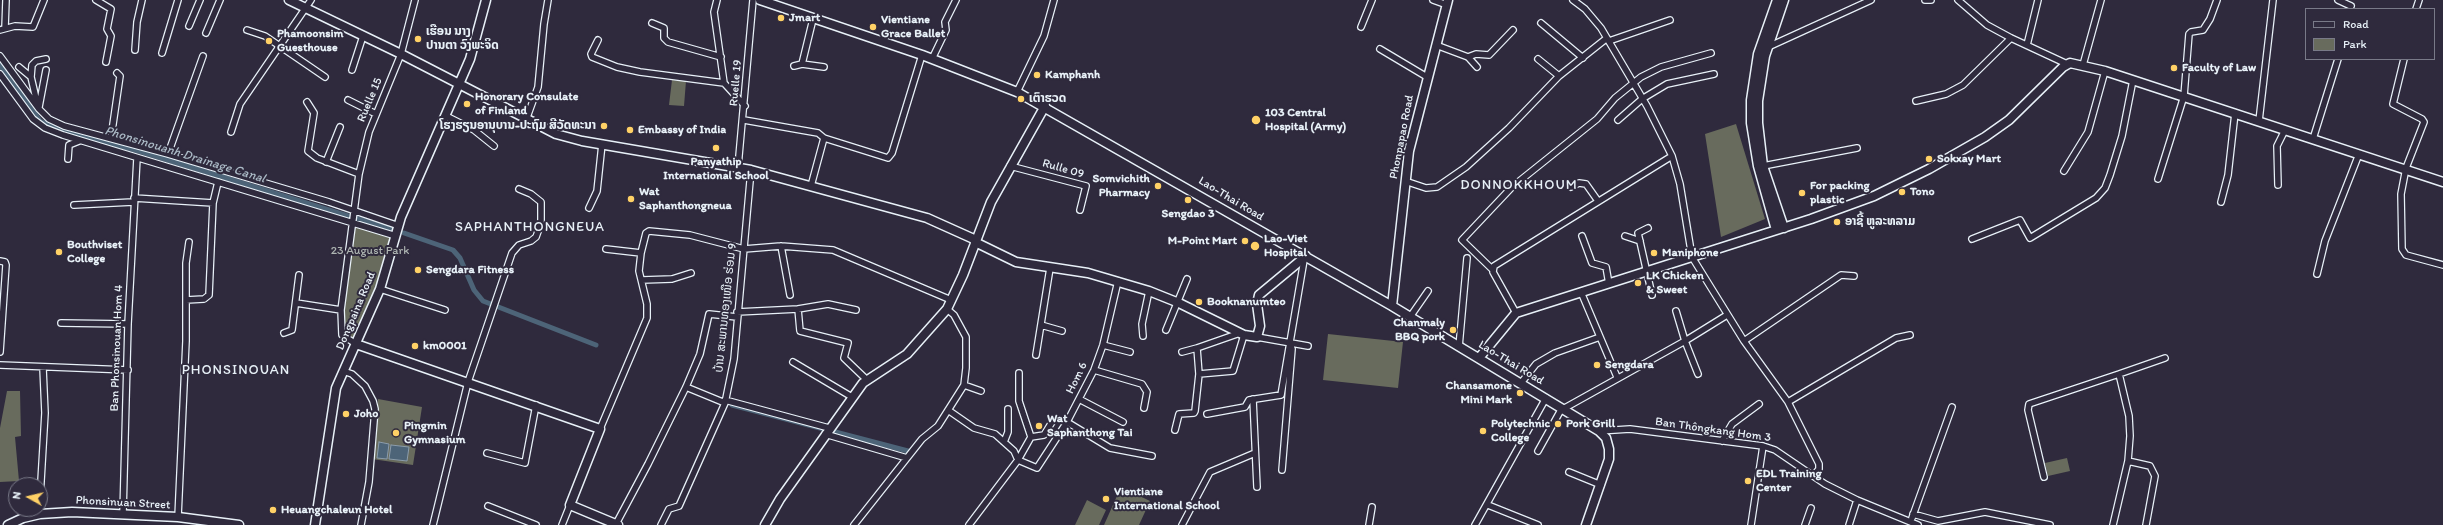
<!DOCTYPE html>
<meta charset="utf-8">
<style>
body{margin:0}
#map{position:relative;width:2443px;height:525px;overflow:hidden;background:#2f2a3d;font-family:Itim,sans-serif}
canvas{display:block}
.legend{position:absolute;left:2305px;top:8px;width:130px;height:52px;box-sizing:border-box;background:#2f2a3d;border:1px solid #797a88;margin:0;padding:5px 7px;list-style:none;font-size:12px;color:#e8f1f8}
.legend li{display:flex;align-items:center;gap:8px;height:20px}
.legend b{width:20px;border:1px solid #797a88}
.north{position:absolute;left:8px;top:477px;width:40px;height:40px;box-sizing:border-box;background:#2f2a3d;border:1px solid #797a88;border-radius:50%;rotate:278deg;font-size:11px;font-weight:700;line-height:16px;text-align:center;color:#e8f1f8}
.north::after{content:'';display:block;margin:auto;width:14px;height:18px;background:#ffd166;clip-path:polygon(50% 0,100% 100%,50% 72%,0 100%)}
</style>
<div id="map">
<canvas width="2443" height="525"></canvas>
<ul class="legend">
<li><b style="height:5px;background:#2f2a3d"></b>Road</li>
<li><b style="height:11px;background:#686b5d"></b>Park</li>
</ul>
<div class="north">N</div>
</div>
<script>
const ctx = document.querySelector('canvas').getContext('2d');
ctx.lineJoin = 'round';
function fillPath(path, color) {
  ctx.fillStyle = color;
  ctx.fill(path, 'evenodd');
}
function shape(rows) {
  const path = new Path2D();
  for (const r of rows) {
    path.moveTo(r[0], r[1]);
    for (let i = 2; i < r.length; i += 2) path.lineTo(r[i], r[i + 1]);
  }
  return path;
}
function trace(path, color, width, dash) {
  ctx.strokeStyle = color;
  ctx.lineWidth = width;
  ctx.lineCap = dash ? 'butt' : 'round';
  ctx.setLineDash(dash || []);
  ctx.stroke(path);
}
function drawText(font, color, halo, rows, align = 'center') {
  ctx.font = font + ' Itim,"Noto Sans Lao",sans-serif';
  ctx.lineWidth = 4;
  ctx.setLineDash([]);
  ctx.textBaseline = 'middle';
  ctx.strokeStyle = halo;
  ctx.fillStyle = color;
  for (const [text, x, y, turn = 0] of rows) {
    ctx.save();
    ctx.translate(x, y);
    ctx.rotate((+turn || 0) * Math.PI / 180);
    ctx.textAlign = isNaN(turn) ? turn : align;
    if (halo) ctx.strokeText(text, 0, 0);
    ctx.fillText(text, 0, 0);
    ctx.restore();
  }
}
fillPath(shape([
 [672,80,686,81,684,106,669,105],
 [1736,124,1765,219,1721,237,1705,134],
 [352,223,396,236,356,344,343,337,344,291],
 [1328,334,1403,342,1398,388,1323,380],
 [7,391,20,391,21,436,15,437,19,481,0,482,0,428],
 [378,399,422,407,413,465,372,459],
 [2067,458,2070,471,2048,476,2045,463],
 [1121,487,1150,501,1139,525,1104,525],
 [1087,500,1106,510,1099,525,1075,525]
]), '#686b5d');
const water = shape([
 [379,442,389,444,387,459,377,458,379,442],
 [391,445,409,447,407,461,389,459,391,445]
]);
fillPath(water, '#4d6478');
trace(water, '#8b9cab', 1);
trace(shape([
 [0,65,40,121,62,131,139,151,390,229],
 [404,233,453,250,460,258,474,290,483,301,596,345],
 [732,405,908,451]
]), '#4d6478', 5);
const street = shape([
 [96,0,111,9,107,29,111,36,106,62],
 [717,0,714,12,724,83,745,106],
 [1433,0,1447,5],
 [1573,0,1585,9,1601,28,1647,106,1672,156,1680,184,1692,257,1744,341,1788,402,1896,338,1910,335],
 [1925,0,1931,0],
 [1958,0,1987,25,2011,38,2067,64],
 [2338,0,2351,6],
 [2416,9,2419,0],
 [652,23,664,28,664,38,668,42,721,57],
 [1541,23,1583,58],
 [189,26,200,0],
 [1361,27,1372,0],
 [5,28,6,0],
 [0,30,15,26,33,27,44,0],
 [247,30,265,36,325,77],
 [206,33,220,0],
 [598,40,591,54,592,57,617,67,640,72,724,83],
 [1609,41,1670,20],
 [1436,45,1468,57,1477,67],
 [2027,45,2038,0],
 [1768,47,1871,0],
 [1380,49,1427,77],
 [135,50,137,22,142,0],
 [162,53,178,0],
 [0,56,39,109,49,119,64,126,168,154,329,202,399,226],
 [1468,57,1476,54,1489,55,1513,30],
 [932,59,946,30,945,22,956,0],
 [1538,59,1559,76],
 [2404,59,2393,104,2422,119,2424,122,2406,168,2401,194,2402,249,2406,255,2443,265],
 [802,64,813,19],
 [2083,65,2101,0],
 [794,66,802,64,824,67],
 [19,67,31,77,38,107],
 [352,70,363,36],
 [0,74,33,119,45,128,63,135,396,236],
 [31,77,32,65,36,61,46,59],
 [1017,92,1044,36,1054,0],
 [348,100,376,114],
 [1916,101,1946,94,1963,85,2011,38],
 [307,102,314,113,308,151,317,158,359,174],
 [39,107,46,70],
 [446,116,474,130,494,146],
 [526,120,538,87,544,24,548,0],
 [744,120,818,133,824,138,888,158,892,153,922,55],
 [1618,120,1642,99,1667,84,1714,74],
 [2259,121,2273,0],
 [231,132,240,104,311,0],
 [111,138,120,76,117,73],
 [2313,139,2338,59],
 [168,154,203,56],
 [68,159,69,145,79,141],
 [326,162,340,127],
 [1010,166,1086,186,1080,210],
 [1763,166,1857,148],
 [738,167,753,0],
 [2064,171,2088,132,2105,71],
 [2158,179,2184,96,2189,34,2191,32,2203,30,2210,19,2217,0],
 [1405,181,1426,188,1437,187,1466,167,1509,128,1559,76,1607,38],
 [2278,185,2277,146,2285,130],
 [811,186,824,138],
 [1571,187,1579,183,1586,184,1598,201],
 [134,198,213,203],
 [2221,202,2228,175,2235,113],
 [74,205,133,202],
 [589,208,597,191,602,144],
 [1648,228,1638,233,1652,295],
 [1582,236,1592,263,1606,267,1609,284],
 [1625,236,1640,241],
 [1972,239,2020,220,2030,238,2096,198,2105,188,2110,175,2122,136,2133,80],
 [781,246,790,295],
 [606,249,641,253],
 [0,261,5,262,6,265,0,352],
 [1493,270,1462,240,1512,187,1597,119,1615,98,1641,77,1661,67,1711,53],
 [2317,274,2325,241,2359,154],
 [642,280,672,279,691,273],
 [380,289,445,310],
 [1581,292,1617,377],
 [186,300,204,299,209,295,213,203,218,182],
 [296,303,341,310],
 [798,309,828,304,856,310],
 [1676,311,1685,341,1727,315],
 [737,312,798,309,800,331,848,343,844,358,867,380],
 [1516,313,1493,272,1494,266,1672,156],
 [1410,317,1428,291],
 [61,323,128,324],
 [1041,325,1062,331],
 [1166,330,1187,279],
 [284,333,292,330,299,275],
 [1143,336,1142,324,1149,291],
 [1257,337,1308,346],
 [1744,341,1841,275,1854,276],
 [356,344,342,335,341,310,359,174,369,132,401,54,415,0],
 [1103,345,1130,352],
 [1459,347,1467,258],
 [1182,352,1197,348],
 [1036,355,1050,268],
 [793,362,852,397],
 [0,365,128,370],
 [1094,370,1142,384,1147,392,1144,408],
 [343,371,352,374,365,386,373,401,375,409,369,482,361,525],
 [1199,374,1233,371,1244,335],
 [2119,374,2165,358],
 [1521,383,1536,364,1555,353,1600,337],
 [964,385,981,391],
 [686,387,725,403],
 [1079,399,1123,422],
 [1253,399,1257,487],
 [725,400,829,428],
 [1788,402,1819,464,1819,469,1814,475],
 [1563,409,1685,341,1698,374],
 [948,410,974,428,995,434,1014,451,1018,460,1031,437,1019,401,1019,373],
 [1207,414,1245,407,1249,400,1281,395,1304,260],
 [1067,422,1110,448,1152,456],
 [600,429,647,318,647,304,639,271,641,253,646,233,649,231,690,235,744,249,781,246,833,250,951,300],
 [1175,430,1179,414,1194,413,1195,411,1199,374,1197,348,1240,333],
 [1599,431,1630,429,1763,446,1775,450,1825,484,1857,500,1918,525],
 [825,434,907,458],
 [1031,437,1044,435,1052,422],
 [1722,441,1732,424,1759,404],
 [1004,442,1008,432,1008,409],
 [1538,451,1562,408],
 [487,453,525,463,536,405],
 [2128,461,2150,466,2155,476,2146,525],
 [1282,470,1292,349,1289,343],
 [1569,472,1601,485],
 [2044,477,2028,410,2029,404,2119,374,2129,416,2130,436,2128,461,2113,525],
 [40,498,45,413,43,368],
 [1488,505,1538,525],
 [488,506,536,525],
 [123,514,128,324,137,158],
 [1913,514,1938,521,1985,512,2050,525],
 [178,517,186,341,186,263,189,242],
 [1912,518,1952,407],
 [616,524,648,464,686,387,700,354,709,314,737,317],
 [433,525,468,382,512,253,519,245,531,241,536,237,541,223,541,202,531,194,519,189],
 [562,525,570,505],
 [661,525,669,509,679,506,725,403,734,359,751,170],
 [854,525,922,439,938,426,964,385,966,368,966,337,954,315,947,309],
 [969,525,1018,460,1037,468,1067,422,1094,370,1103,345,1118,281],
 [1182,525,1210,472,1255,453],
 [1369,525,1372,507],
 [1475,525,1546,398],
 [1751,525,1763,446],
 [1805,525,1811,508],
 [1849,525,1857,500]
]);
const secondary = shape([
 [289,0,401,54,556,134,582,141,751,170,927,218,976,240],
 [760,0,922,55,1017,92,1392,306,1599,431,1606,438,1609,449,1609,459,1586,525],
 [1784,228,1763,166,1758,123,1758,101,1765,56,1784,0],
 [1776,230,1758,166,1751,123,1751,100,1758,54,1777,0],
 [975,242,1016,262,1088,273,1149,291,1179,303,1244,335,1257,337,1260,326,1257,304,1259,295,1306,256],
 [1392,306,1409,151,1448,0],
 [356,344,600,429,570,505,618,525],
 [1479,358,1516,313,1811,219,1874,196,1929,169,1985,137,2009,120,2063,67,2070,63,2105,71,2443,182],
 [8,525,23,518,40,514,72,512,178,517,239,525],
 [315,525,336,388,380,289,401,217,470,59,486,0],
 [765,525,780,499,863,383,907,354,947,309,963,275,991,202,1045,106]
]);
trace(street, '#e8f1f8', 8);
trace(secondary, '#e8f1f8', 11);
trace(street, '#2f2a3d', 5.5);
trace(secondary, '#2f2a3d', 8);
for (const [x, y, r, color] of [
 [781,18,4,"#ffd166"],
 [873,27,4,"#ffd166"],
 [418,39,4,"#ffd166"],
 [269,41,4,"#ffd166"],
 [2174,68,4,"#ffd166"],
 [1037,75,4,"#ffd166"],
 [1021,99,4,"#ffd166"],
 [467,104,4,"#ffd166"],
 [1256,120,5,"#ffd166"],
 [604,126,4,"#ffd166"],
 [630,130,4,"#ffd166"],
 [716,148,4,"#ffd166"],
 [1929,159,4,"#ffd166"],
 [1158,186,4,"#ffd166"],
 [1902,192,4,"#ffd166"],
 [1802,193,4,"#ffd166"],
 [631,199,4,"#ffd166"],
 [1188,200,4,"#ffd166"],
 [1837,222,4,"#ffd166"],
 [1245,241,4,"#ffd166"],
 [1255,246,5,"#ffd166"],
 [59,252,4,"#ffd166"],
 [1654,253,4,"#ffd166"],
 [418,270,4,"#ffd166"],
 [1638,283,4,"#ffd166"],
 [1199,302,4,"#ffd166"],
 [1453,330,4,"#ffd166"],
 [415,346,4,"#ffd166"],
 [1597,365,4,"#ffd166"],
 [1520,393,4,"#ffd166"],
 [346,414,4,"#ffd166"],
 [1558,424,4,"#ffd166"],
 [1039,426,4,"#ffd166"],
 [1483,431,4,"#ffd166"],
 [396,433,4,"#ffd166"],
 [1748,481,4,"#ffd166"],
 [1106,499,4,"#ffd166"],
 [273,510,4,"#ffd166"]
]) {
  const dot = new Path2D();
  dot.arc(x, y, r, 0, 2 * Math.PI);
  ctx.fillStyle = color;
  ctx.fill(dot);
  trace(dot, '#2f2a3d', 1.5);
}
drawText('bold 12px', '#e8f1f8', '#2f2a3d', [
 ["Jmart",789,18],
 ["Vientiane",881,20],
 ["Grace Ballet",881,34],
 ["ເຮືອນ ນາງ",426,32],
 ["ປານຕາ ວົງພະຈິດ",426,46],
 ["Phamoonsim",277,34],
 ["Guesthouse",277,48],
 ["Faculty of Law",2182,68],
 ["Kamphanh",1045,75],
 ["Honorary Consulate",475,97],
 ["of Finland",475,111],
 ["ເຕົາຮວດ",1029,99],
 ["103 Central",1265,113],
 ["Hospital (Army)",1265,127],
 ["ໂຮງຮຽນອານຸບານ-ປະຖົມ ສີວັດທະນາ",596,126,"right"],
 ["Embassy of India",638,130],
 ["Sokxay Mart",1937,159],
 ["Panyathip",716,162,"center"],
 ["International School",716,176,"center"],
 ["Somvichith",1150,179,"right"],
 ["Pharmacy",1150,193,"right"],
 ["For packing",1810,186],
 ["plastic",1810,200],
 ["Wat",639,192],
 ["Saphanthongneua",639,206],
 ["Tono",1910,192],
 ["Sengdao 3",1188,214,"center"],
 ["ອາຊີ້ ຫູລະທລາມ",1845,222],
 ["Lao-Viet",1264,239],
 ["Hospital",1264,253],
 ["M-Point Mart",1237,241,"right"],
 ["Bouthviset",67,245],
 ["College",67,259],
 ["Maniphone",1662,253],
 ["Sengdara Fitness",426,270],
 ["LK Chicken",1646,276],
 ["& Sweet",1646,290],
 ["Booknanumteo",1207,302],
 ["Chanmaly",1445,323,"right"],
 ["BBQ pork",1445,337,"right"],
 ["km0001",423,346],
 ["Sengdara",1605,365],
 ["Chansamone",1512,386,"right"],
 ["Mini Mark",1512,400,"right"],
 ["Joho",354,414],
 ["Wat",1047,419],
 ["Saphanthong Tai",1047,433],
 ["Polytechnic",1491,424],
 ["College",1491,438],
 ["Pork Grill",1566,424],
 ["Pingmin",404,426],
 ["Gymnasium",404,440],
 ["EDL Training",1756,474],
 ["Center",1756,488],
 ["Vientiane",1114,492],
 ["International School",1114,506],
 ["Heuangchaleun Hotel",281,510]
], 'left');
drawText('12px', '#e8f1f8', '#2f2a3d', [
 ["Ruelle 19",736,83,-85],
 ["Ruelle 15",370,100,-67],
 ["Phonpapao Road",1402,137,-79],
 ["Rulle 09",1063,169,16],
 ["Lao-Thai Road",1231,199,31],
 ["ບ້ານ ສະພານທອງເໜືອ ຮ່ອມ 9",726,308,-84],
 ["Dongpaina Road",356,311,-67],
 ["Ban Phonsinouan Hom 4",117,348,-88],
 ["Lao-Thai Road",1511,363,31],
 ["Hom 6",1077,378,-64],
 ["Ban Thôngkang Hom 3",1713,430,8],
 ["Phonsinuan Street",123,503,3]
]);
drawText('12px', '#aeb5b2', '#2f2a3d', [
 ["23 August Park",370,251]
]);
drawText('italic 13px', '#aab9c5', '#2f2a3d', [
 ["Phonsinouanh Drainage Canal",185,155,17]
]);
ctx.letterSpacing = '1px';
drawText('14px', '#e8f1f8', '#2f2a3d', [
 ["DONNOKKHOUM",1519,185],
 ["SAPHANTHONGNEUA",530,227],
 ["PHONSINOUAN",236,370]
]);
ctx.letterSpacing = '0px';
</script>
